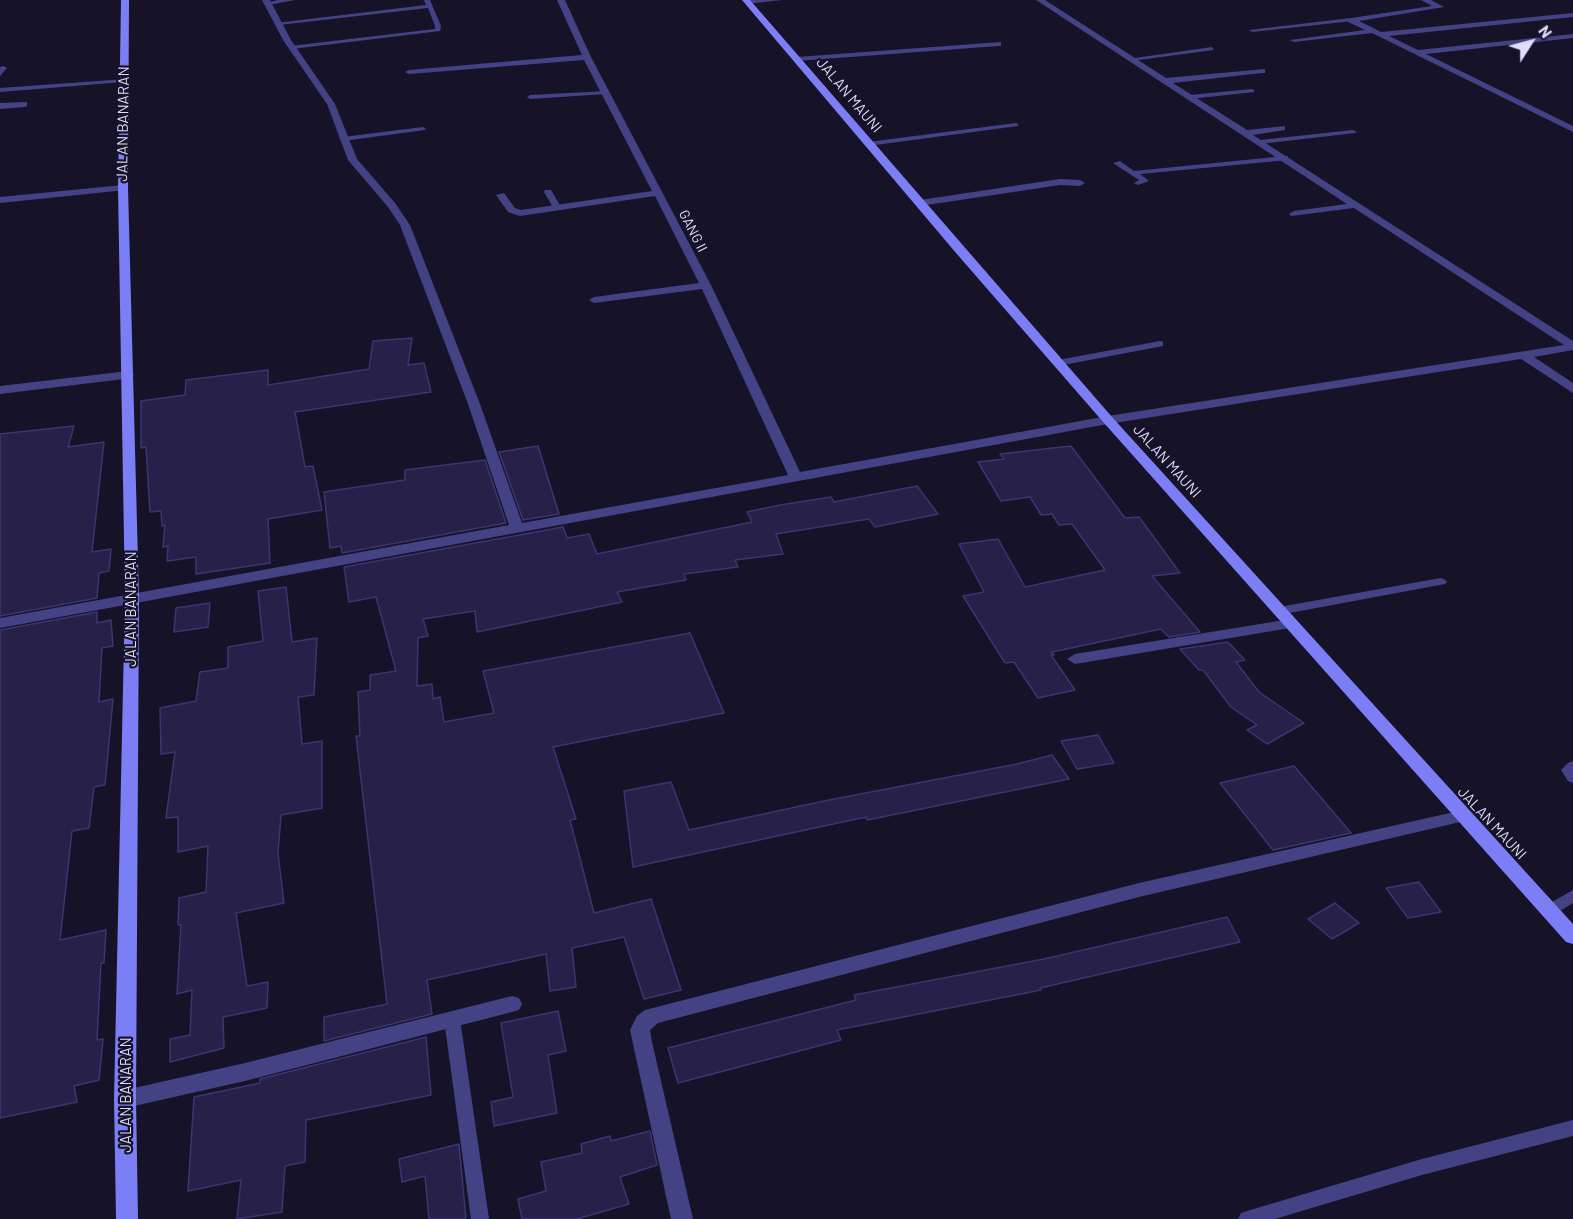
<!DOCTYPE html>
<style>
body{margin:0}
#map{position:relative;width:1573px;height:1219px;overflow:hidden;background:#161329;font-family:Barlow,sans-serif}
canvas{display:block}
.north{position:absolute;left:1501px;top:12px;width:60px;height:60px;-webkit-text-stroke:4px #161329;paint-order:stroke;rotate:54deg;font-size:16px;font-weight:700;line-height:24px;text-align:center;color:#dfddfc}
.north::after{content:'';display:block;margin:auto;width:21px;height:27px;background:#dfddfc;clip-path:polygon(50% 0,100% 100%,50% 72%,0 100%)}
</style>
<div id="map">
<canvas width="1573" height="1219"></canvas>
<div class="north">N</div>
</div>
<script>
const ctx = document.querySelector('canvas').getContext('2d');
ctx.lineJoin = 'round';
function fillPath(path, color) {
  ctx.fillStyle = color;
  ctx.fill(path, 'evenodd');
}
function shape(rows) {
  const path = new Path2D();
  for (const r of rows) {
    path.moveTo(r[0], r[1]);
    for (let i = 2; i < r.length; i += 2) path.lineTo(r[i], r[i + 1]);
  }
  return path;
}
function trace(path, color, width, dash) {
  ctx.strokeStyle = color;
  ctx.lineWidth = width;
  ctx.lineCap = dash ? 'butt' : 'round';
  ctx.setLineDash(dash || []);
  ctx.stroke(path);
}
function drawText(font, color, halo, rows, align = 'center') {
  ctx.font = font + ' Barlow,sans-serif';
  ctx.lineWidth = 4.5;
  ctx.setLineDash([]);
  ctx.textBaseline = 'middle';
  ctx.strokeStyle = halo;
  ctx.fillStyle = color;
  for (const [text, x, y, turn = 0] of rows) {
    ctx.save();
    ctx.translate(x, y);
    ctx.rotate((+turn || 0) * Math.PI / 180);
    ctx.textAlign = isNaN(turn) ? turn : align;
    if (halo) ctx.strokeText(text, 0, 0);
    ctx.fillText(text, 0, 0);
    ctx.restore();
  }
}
const building = shape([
 [412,338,408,365,424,363,431,392,295,412,305,467,313,466,322,510,268,519,270,563,196,574,196,557,167,561,168,546,163,547,165,525,162,526,161,511,150,512,146,447,141,448,141,401,185,395,186,380,268,370,268,385,369,369,373,341,412,338],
 [74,426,68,447,104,442,92,552,111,549,109,571,99,573,97,598,0,616,0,434,74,426],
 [538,446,559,514,523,520,499,452,538,446],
 [1071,446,1125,518,1139,517,1180,573,1152,576,1200,632,1169,637,1161,629,1052,652,1054,655,1051,655,1075,690,1038,698,1014,662,1005,663,963,596,984,592,959,544,998,539,1025,587,1105,570,1072,524,1059,525,1052,514,1041,515,1030,497,1001,501,978,462,1004,459,1000,454,1071,446],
 [485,460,506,523,342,553,341,546,330,548,324,492,405,480,405,470,485,460],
 [917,486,938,514,875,527,869,519,776,534,783,554,735,560,738,567,684,574,686,580,617,592,622,602,477,632,475,611,423,619,428,636,418,638,417,686,432,684,433,699,440,697,444,722,494,713,483,671,690,633,724,713,553,747,576,819,570,820,594,913,651,899,681,990,644,999,624,937,572,948,576,987,550,991,546,954,427,980,432,1014,324,1041,324,1017,387,1004,356,736,360,736,358,692,370,690,370,675,396,671,376,597,349,602,344,567,563,527,567,538,589,534,597,554,752,522,747,512,780,505,831,497,834,502,917,486],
 [286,587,292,642,317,638,314,695,298,697,302,744,322,741,322,808,281,815,278,853,284,903,236,913,247,986,268,982,267,1008,223,1017,224,1048,170,1062,170,1039,190,1035,192,990,177,994,181,925,178,925,179,898,206,892,208,846,178,852,178,817,166,818,175,752,161,754,160,708,196,701,200,672,228,668,228,647,263,641,258,591,286,587],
 [210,603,208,627,174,632,176,608,210,603],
 [97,612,97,623,111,620,113,646,102,648,99,702,113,699,105,785,94,787,89,828,72,831,60,940,106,930,104,963,101,963,97,1040,103,1039,99,1080,74,1086,77,1102,0,1118,0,630,97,612],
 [1228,642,1245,660,1236,662,1259,692,1304,723,1267,744,1247,730,1257,725,1231,707,1203,670,1199,670,1180,649,1228,642],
 [1098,735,1114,763,1077,769,1061,741,1098,735],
 [1052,755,1069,779,867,820,866,817,633,867,624,791,671,782,689,830,824,801,1017,764,1052,755],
 [1294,766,1351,833,1273,850,1220,783,1294,766],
 [1419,882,1441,912,1408,918,1386,888,1419,882],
 [1335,903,1359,923,1332,939,1308,919,1335,903],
 [1227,917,1240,942,1040,988,1041,990,837,1030,841,1040,678,1083,668,1048,856,1000,854,995,1044,959,1227,917],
 [558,1011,566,1051,548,1055,557,1113,494,1126,491,1102,513,1097,501,1023,558,1011],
 [426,1037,431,1095,306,1120,305,1162,285,1166,282,1212,237,1219,241,1180,188,1191,194,1097,260,1083,260,1079,426,1037],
 [650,1131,657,1165,620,1177,629,1204,577,1219,522,1219,518,1199,546,1191,541,1162,582,1153,581,1144,610,1136,611,1141,650,1131],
 [459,1144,466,1219,429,1219,425,1176,402,1182,399,1159,459,1144]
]);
fillPath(building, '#272048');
trace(building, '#3e3472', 1.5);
fillPath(shape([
 [278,0,295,0,268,5,265,3,278,0],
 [424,0,430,0,441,26,440,31,292,49,290,46,435,29,435,26,428,8,279,25,276,23,426,5,424,0],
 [1351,18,1353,21,1252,32,1249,30,1351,18],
 [1212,47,1214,50,1131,61,1128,59,1212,47],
 [126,79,127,80,124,82,0,92,0,88,126,79],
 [1252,89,1254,90,1254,92,1190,99,1187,97,1190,95,1252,89],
 [608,91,608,93,606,94,530,99,527,97,530,95,608,91],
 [1016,123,1018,124,1018,126,868,146,864,144,868,142,1016,123],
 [423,127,426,129,425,130,343,141,339,139,343,137,423,127],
 [1353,130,1357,132,1355,133,1260,144,1256,142,1260,140,1353,130],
 [1285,156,1288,156,1288,160,1140,174,1149,181,1138,185,1134,183,1139,180,1113,163,1120,161,1134,171,1285,156],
 [545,190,551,190,561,207,560,209,554,209,544,192,545,190],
 [1160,341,1163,342,1163,346,1058,366,1053,363,1058,360,1160,341],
 [1441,578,1445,580,1447,582,1445,584,1279,615,1273,611,1279,607,1441,578],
 [1573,761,1573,783,1568,781,1561,770,1568,763,1573,761],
 [1573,890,1573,903,1555,914,1550,916,1545,914,1542,910,1545,906,1573,890],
 [452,1012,458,1014,460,1019,489,1219,471,1219,444,1019,446,1014,452,1012],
 [1573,1120,1573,1136,1422,1175,1275,1219,1238,1219,1241,1213,1247,1211,1422,1159,1573,1120]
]), '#424284');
fillPath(shape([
 [262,0,270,0,291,40,335,104,357,159,395,203,410,225,480,404,522,523,788,475,702,289,594,303,589,300,594,297,699,283,655,196,520,216,508,212,496,195,504,193,515,208,521,210,652,191,584,60,409,74,405,72,409,70,582,55,557,0,565,0,591,57,711,285,800,472,1108,416,1564,345,1354,208,1291,216,1289,214,1294,211,1347,204,1036,0,1045,0,1166,78,1265,69,1265,73,1262,73,1173,83,1247,130,1285,126,1285,130,1253,135,1573,341,1573,350,1534,357,1573,383,1573,393,1521,359,1108,424,0,628,0,618,509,525,468,404,400,225,388,207,348,160,327,104,283,40,262,0],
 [744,0,782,0,747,4,744,0],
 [1421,0,1431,0,1444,7,1359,21,1381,32,1573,13,1573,17,1389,36,1418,50,1573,34,1573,38,1426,54,1573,126,1573,132,1372,33,1294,42,1290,40,1365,30,1348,22,1351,18,1432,6,1421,0],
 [1001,42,1001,46,998,46,797,61,793,59,797,57,1001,42],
 [3,66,7,68,0,76,0,67,3,66],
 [27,102,27,106,24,107,0,109,0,103,27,102],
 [1060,179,1080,180,1085,183,1080,186,1060,185,920,206,915,203,920,200,1060,179],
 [123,185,128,188,126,190,0,203,0,197,123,185],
 [128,371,134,375,132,378,0,394,0,386,128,371],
 [1291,619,1299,624,1296,627,1075,664,1067,659,1075,654,1291,619],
 [1463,810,1469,812,1472,816,1469,820,1139,897,658,1023,650,1030,652,1042,693,1219,671,1219,630,1030,637,1016,645,1010,1139,883,1463,810],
 [512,996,519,998,522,1004,519,1010,512,1012,245,1081,125,1108,117,1105,114,1099,117,1093,125,1090,245,1063,512,996]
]), '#424284');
fillPath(shape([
 [121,0,129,0,128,188,139,598,136,1099,138,1219,116,1219,114,1099,125,598,118,188,121,0],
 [742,0,750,0,1112,417,1573,924,1573,944,1566,942,1104,423,956,253,742,0]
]), '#7c7ef5');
drawText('14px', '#dfddfc', '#161329', [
 ["GANG II",693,231,63]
]);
drawText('15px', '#dfddfc', '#161329', [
 ["JALAN MAUNI",849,95,50],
 ["JALAN BANARAN",123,124,-89],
 ["JALAN MAUNI",1167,461,48],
 ["JALAN BANARAN",131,609,-90],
 ["JALAN MAUNI",1492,823,47],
 ["JALAN BANARAN",126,1095,-90]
]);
</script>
